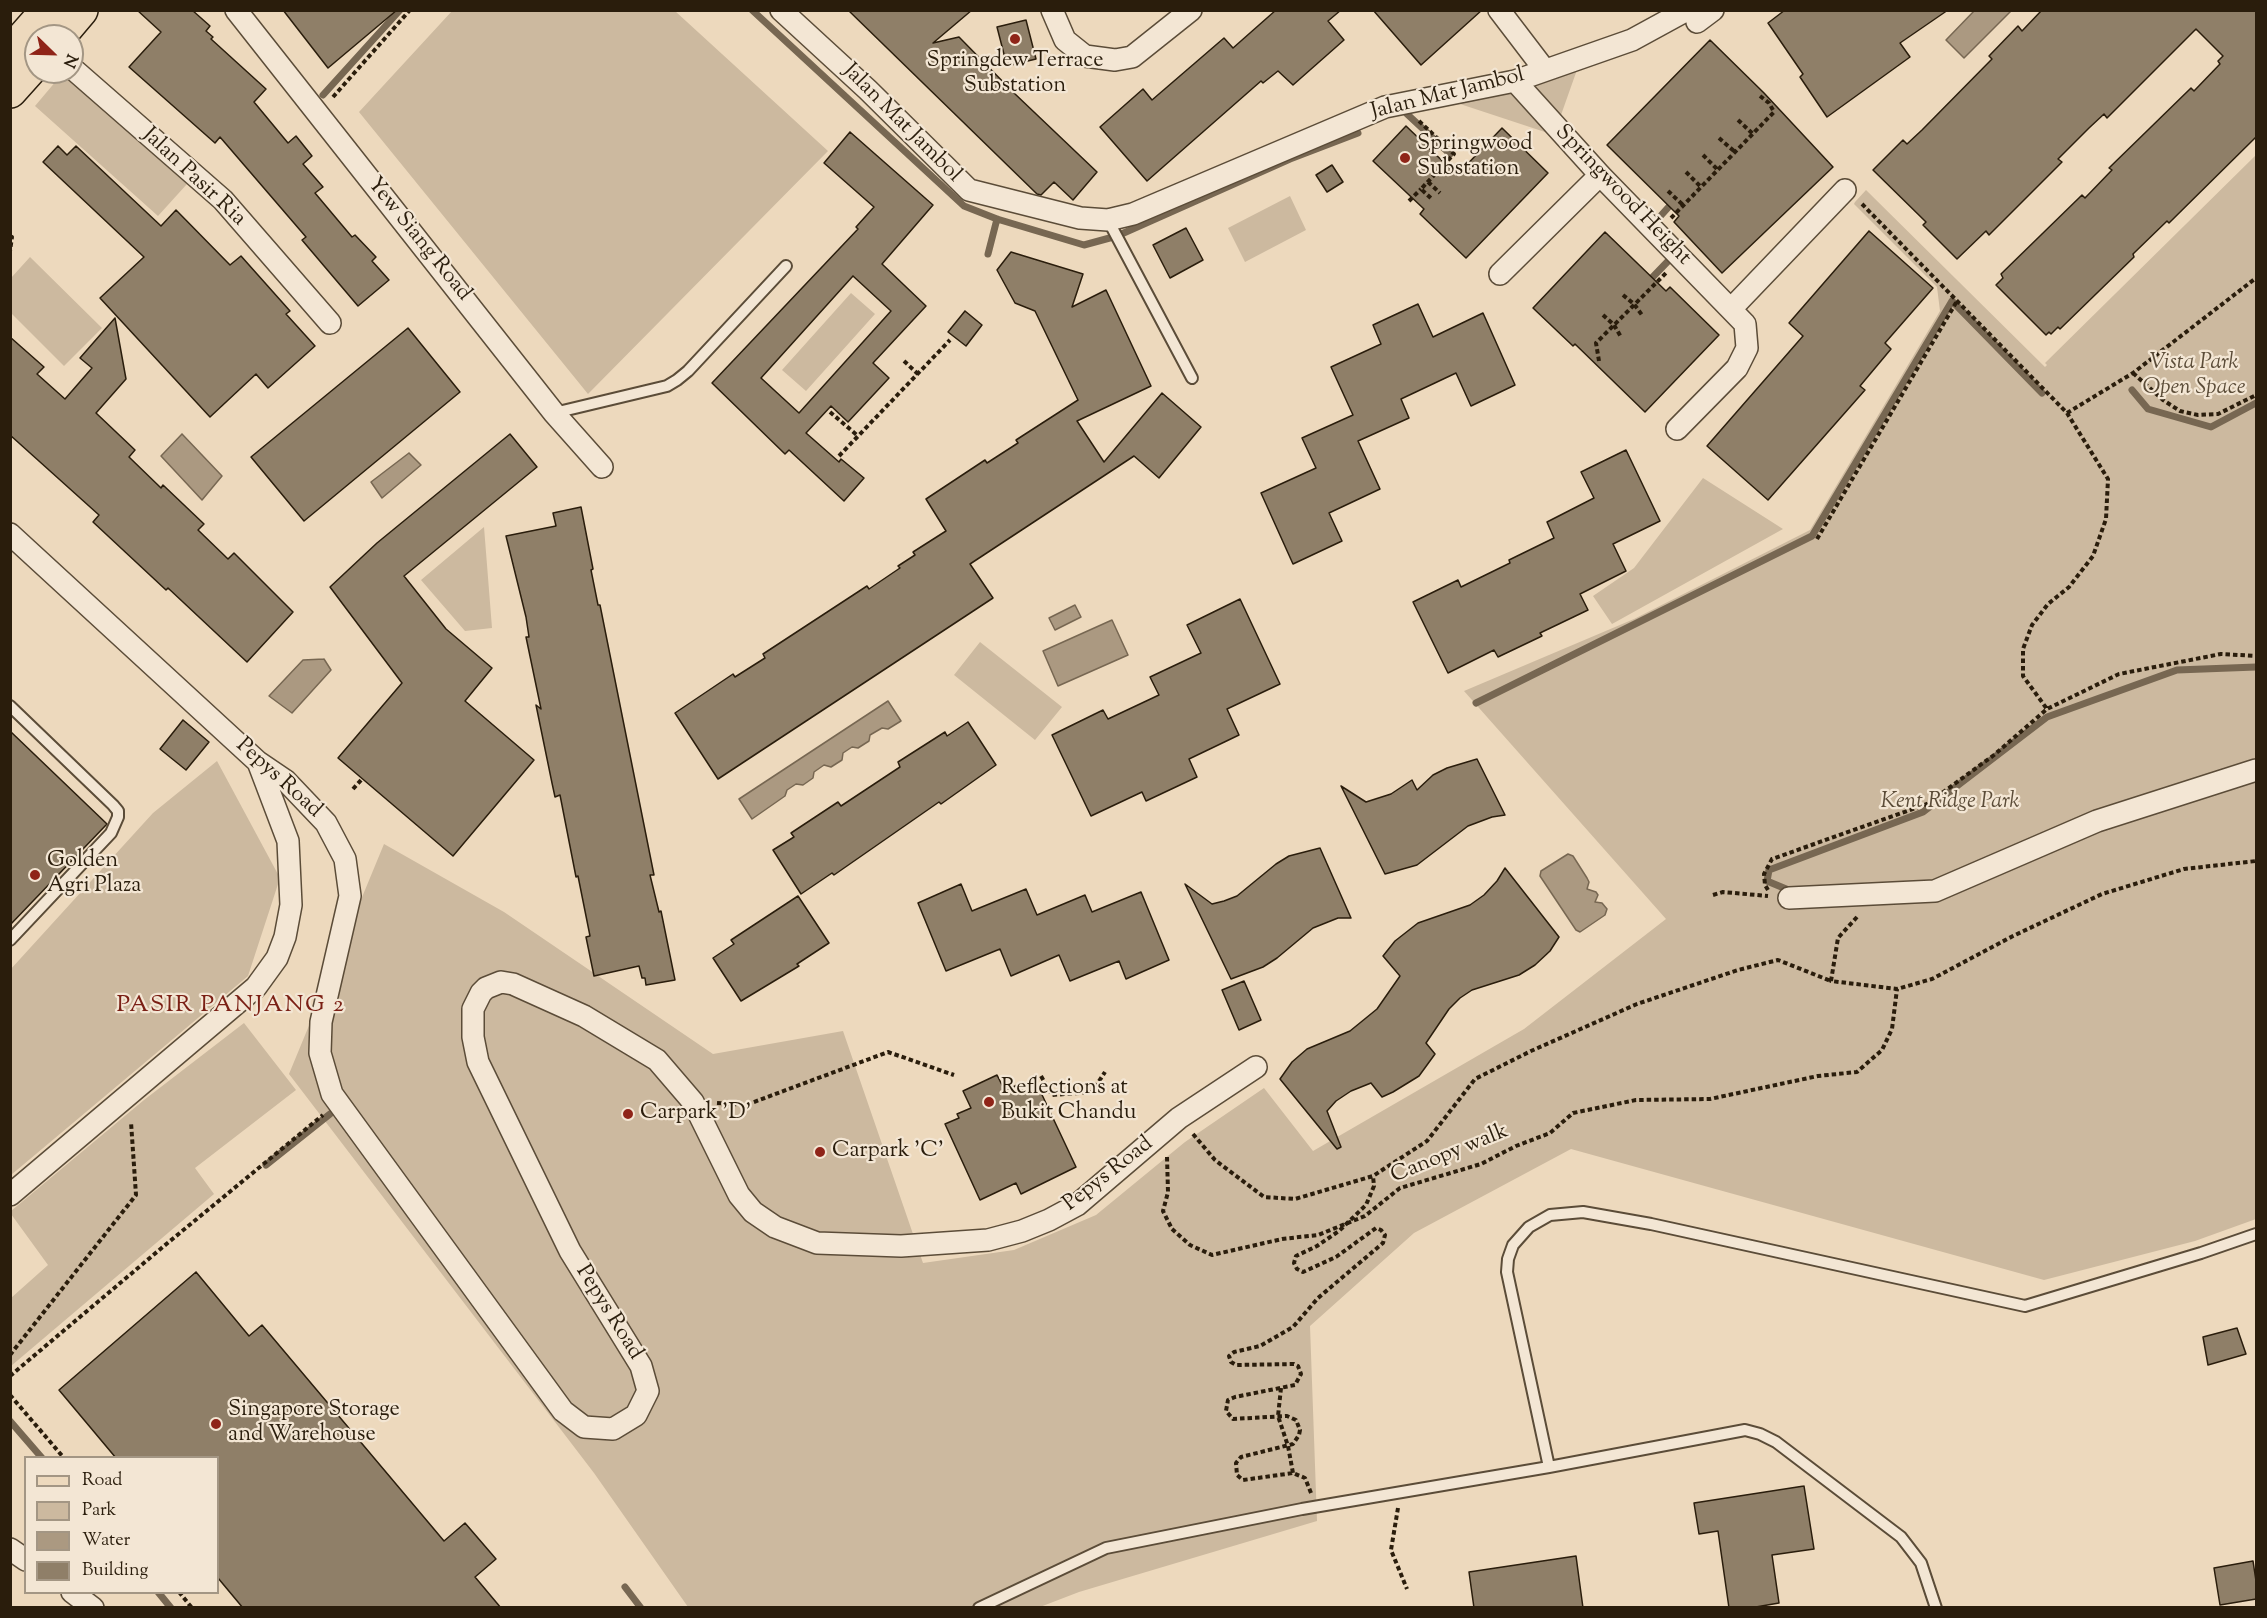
<!DOCTYPE html>
<style>
body{margin:0}
#map{position:relative;width:2267px;height:1618px;overflow:hidden;background:#edd9bd;font-family:"Sorts Mill Goudy",serif}
canvas{display:block}
.frame{position:absolute;inset:0;border:12px solid #2a1d0c;pointer-events:none}
.legend{position:absolute;left:24px;top:1456px;width:195px;height:138px;box-sizing:border-box;background:#f3e6d4;border:2px solid #a39684;margin:0;padding:8px 10px;list-style:none;font-size:18px;color:#2a1d0c}
.legend li{display:flex;align-items:center;gap:12px;height:30px}
.legend b{width:30px;border:2px solid #a39684}
.north{position:absolute;left:24px;top:24px;width:60px;height:60px;box-sizing:border-box;background:#f3e6d4;border:2px solid #a39684;border-radius:50%;rotate:113deg;font-size:16px;font-weight:700;line-height:24px;text-align:center;color:#2a1d0c}
.north::after{content:'';display:block;margin:auto;width:21px;height:27px;background:#8f2418;clip-path:polygon(50% 0,100% 100%,50% 72%,0 100%)}
</style>
<div id="map">
<canvas width="2267" height="1618"></canvas>
<div class="frame"></div>
<ul class="legend">
<li><b style="height:8px;background:#edd9bd"></b>Road</li>
<li><b style="height:16px;background:#ccb99f"></b>Park</li>
<li><b style="height:16px;background:#ab9981"></b>Water</li>
<li><b style="height:16px;background:#8f7f68"></b>Building</li>
</ul>
<div class="north">N</div>
</div>
<script>
const ctx = document.querySelector('canvas').getContext('2d');
ctx.lineJoin = 'round';
function fillPath(path, color) {
  ctx.fillStyle = color;
  ctx.fill(path, 'evenodd');
}
function shape(rows) {
  const path = new Path2D();
  for (const r of rows) {
    path.moveTo(r[0], r[1]);
    for (let i = 2; i < r.length; i += 2) path.lineTo(r[i], r[i + 1]);
  }
  return path;
}
function trace(path, color, width, dash) {
  ctx.strokeStyle = color;
  ctx.lineWidth = width;
  ctx.lineCap = dash ? 'butt' : 'round';
  ctx.setLineDash(dash || []);
  ctx.stroke(path);
}
function drawText(font, color, halo, rows, align = 'center') {
  ctx.font = font + ' "Sorts Mill Goudy",serif';
  ctx.lineWidth = 4.5;
  ctx.setLineDash([]);
  ctx.textBaseline = 'middle';
  ctx.strokeStyle = halo;
  ctx.fillStyle = color;
  for (const [text, x, y, turn = 0] of rows) {
    ctx.save();
    ctx.translate(x, y);
    ctx.rotate((+turn || 0) * Math.PI / 180);
    ctx.textAlign = isNaN(turn) ? turn : align;
    if (halo) ctx.strokeText(text, 0, 0);
    ctx.fillText(text, 0, 0);
    ctx.restore();
  }
}
fillPath(shape([
 [452,11,675,11,828,151,588,394,359,112],
 [1578,67,1561,115,1532,85],
 [62,74,187,184,158,216,35,106],
 [1512,92,1551,134,1454,102],
 [2256,155,2256,1219,2195,1241,2044,1280,1571,1149,1414,1233,1310,1326,1317,1521,1079,1592,1040,1607,688,1607,594,1473,289,1074,384,844,504,912,713,1054,843,1031,923,1263,1014,1250,1096,1215,1185,1142,1264,1088,1313,1151,1524,1029,1666,919,1464,691,1634,619,1810,530,1940,311,1937,287,1854,204,1855,202,1866,190,2045,367,2047,365,2045,363],
 [1290,196,1306,230,1245,262,1228,228],
 [30,257,102,328,64,366,11,313,11,278],
 [851,293,875,314,806,391,782,370],
 [1703,478,1783,529,1612,624,1593,596,1634,568],
 [484,527,492,628,465,631,421,580],
 [980,642,1062,707,1035,740,954,675],
 [217,761,280,878,248,976,11,1175,10,970,153,813],
 [244,1023,296,1090,195,1168,214,1194,11,1366,11,1298,48,1265,11,1214,11,1211,144,1100]
]), '#ccb99f');
const water = shape([
 [1975,10,2011,11,1964,58,1946,40,1975,10],
 [182,434,222,476,202,500,161,456,182,434],
 [409,453,421,465,382,498,371,482,409,453],
 [1075,605,1081,617,1055,630,1049,618,1075,605],
 [1112,620,1128,655,1058,686,1043,651,1112,620],
 [324,659,331,670,292,713,269,696,303,660,324,659],
 [888,701,901,721,888,729,882,728,870,735,869,741,858,748,852,747,843,753,842,760,831,767,824,765,814,772,813,778,803,785,796,784,787,790,785,796,752,819,739,799,888,701],
 [1568,854,1573,856,1587,878,1589,882,1587,889,1596,892,1598,895,1595,902,1602,903,1607,909,1605,915,1580,932,1576,930,1540,876,1541,871,1568,854]
]);
fillPath(water, '#ab9981');
trace(water, '#776752', 1.5);
trace(shape([
 [752,10,964,206,997,219,1084,245,1117,236,1290,159,1358,133],
 [323,95,400,10],
 [1407,114,1450,154,1437,167],
 [1656,221,1674,201],
 [988,254,997,219],
 [1647,283,1672,257],
 [2132,390,2148,409,2211,427,2256,403],
 [1476,703,1812,536,1952,301,2042,393],
 [1791,891,1767,881,1769,870,1923,812,2047,717,2177,670,2256,667],
 [266,1165,330,1114],
 [10,1421,42,1458],
 [625,1587,641,1608],
 [158,1592,171,1608]
]), '#776752', 7);
const building = shape([
 [137,10,192,10,210,26,206,31,213,37,211,39,266,89,254,102,288,143,296,136,312,156,303,164,323,187,315,193,352,237,355,235,376,257,372,261,389,280,358,306,302,240,306,237,220,137,215,143,129,67,161,32,137,10],
 [283,10,397,10,328,68,283,10],
 [848,10,972,10,933,43,959,37,1014,93,1097,172,1073,200,1054,182,1041,195,1037,194,848,10],
 [1276,10,1341,10,1328,21,1344,40,1293,85,1278,71,1263,83,1261,81,1147,181,1100,127,1143,89,1152,100,1224,38,1233,48,1276,10],
 [1373,10,1482,10,1421,65,1373,10],
 [1785,10,1948,10,1900,43,1910,57,1827,117,1800,77,1803,74,1768,23,1785,10],
 [2042,10,2256,10,2256,137,2169,223,2167,221,2133,254,2134,257,2060,329,2058,327,2051,334,2049,332,2046,335,1996,285,2003,278,2001,274,2082,195,2085,198,2112,170,2109,168,2191,88,2194,91,2220,64,2218,61,2223,56,2196,29,2107,118,2104,114,2089,128,2058,159,2062,162,1989,235,1986,231,1957,259,1923,225,1926,222,1873,170,1903,140,1907,144,1922,130,1992,59,1989,56,2018,26,2022,31,2042,10],
 [1026,20,1036,59,1007,66,997,27,1026,20],
 [1710,40,1764,93,1833,167,1722,273,1674,222,1679,216,1607,145,1710,40],
 [1406,126,1457,175,1502,128,1548,173,1466,258,1420,214,1424,209,1373,161,1406,126],
 [850,132,933,205,882,264,926,306,873,363,889,378,848,422,831,406,806,433,839,462,841,459,864,478,844,501,789,450,785,454,712,383,858,229,856,227,874,207,824,163,850,132],
 [853,276,891,311,799,413,761,378,853,276],
 [58,146,67,155,76,146,161,226,176,210,230,265,241,256,290,311,286,314,315,346,268,388,256,374,210,417,100,298,144,257,43,162,58,146],
 [1332,165,1343,182,1327,192,1316,175,1332,165],
 [1186,228,1203,260,1170,278,1153,245,1186,228],
 [1869,231,1933,288,1885,343,1891,349,1860,386,1865,390,1768,500,1707,446,1803,336,1789,323,1869,231],
 [1605,232,1666,291,1670,287,1719,335,1645,412,1575,344,1573,346,1533,308,1605,232],
 [1011,252,1083,274,1072,307,1106,290,1151,386,1077,421,1104,462,1162,393,1201,427,1159,478,1134,456,970,564,993,598,718,779,675,713,733,674,735,677,765,658,763,654,867,586,869,589,900,568,898,566,915,555,913,552,946,531,926,499,985,460,987,463,1018,443,1016,440,1078,400,1035,311,1015,303,997,270,1011,252],
 [1418,304,1433,337,1483,313,1515,385,1471,406,1456,373,1401,399,1409,418,1358,441,1380,489,1329,513,1342,541,1293,564,1261,493,1316,468,1302,438,1353,415,1331,367,1381,344,1373,325,1418,304],
 [965,311,982,325,966,346,948,332,965,311],
 [115,318,126,379,96,413,135,450,129,457,161,488,163,485,204,524,198,530,228,559,234,553,293,612,247,662,168,588,166,590,93,522,99,515,10,435,10,337,44,367,37,374,65,399,92,368,80,358,115,318],
 [408,328,460,392,304,521,251,457,408,328],
 [510,434,537,467,404,576,446,629,492,668,465,701,534,760,453,856,338,758,402,683,330,587,377,543,510,434],
 [1626,450,1660,521,1613,544,1626,571,1580,594,1588,610,1540,633,1542,636,1498,657,1494,650,1448,673,1413,602,1458,580,1461,587,1510,563,1509,560,1554,538,1547,522,1594,498,1581,472,1626,450],
 [581,507,593,569,591,570,598,605,600,605,654,875,650,875,659,912,661,911,675,980,646,985,645,978,642,978,639,966,594,976,586,937,590,936,578,876,576,877,560,795,555,797,552,783,536,705,541,709,526,637,529,637,526,617,506,536,556,526,553,513,581,507],
 [1240,599,1280,684,1227,709,1239,735,1189,759,1197,777,1146,801,1142,792,1091,816,1052,735,1103,710,1108,719,1159,695,1150,677,1201,653,1187,625,1240,599],
 [183,720,209,742,186,770,160,749,183,720],
 [968,722,996,765,941,804,939,802,834,875,832,873,801,894,773,850,794,837,791,833,838,802,841,806,900,767,898,762,945,732,947,736,968,722],
 [10,731,107,824,10,925,10,731],
 [1477,759,1505,815,1492,817,1468,826,1417,865,1385,874,1341,786,1366,802,1391,794,1412,780,1417,790,1433,775,1447,768,1477,759],
 [1320,848,1351,918,1338,918,1313,928,1277,958,1263,967,1231,979,1185,884,1212,904,1224,901,1237,896,1276,864,1289,856,1320,848],
 [1505,868,1559,937,1550,951,1535,965,1519,975,1472,990,1460,998,1449,1009,1426,1043,1435,1054,1419,1076,1393,1092,1382,1097,1371,1083,1351,1091,1336,1101,1327,1111,1341,1147,1337,1149,1280,1079,1292,1062,1307,1049,1350,1031,1377,1009,1400,976,1383,956,1395,941,1418,923,1470,905,1484,895,1497,881,1505,868],
 [961,884,972,911,1026,889,1037,915,1085,895,1092,912,1141,892,1169,960,1126,979,1119,961,1070,981,1059,955,1011,976,1000,949,946,971,918,903,961,884],
 [798,896,829,943,797,964,799,966,741,1001,713,958,734,944,731,940,798,896],
 [1244,981,1261,1020,1239,1030,1222,990,1244,981],
 [997,1075,1005,1091,1017,1085,1019,1090,1036,1082,1076,1167,1021,1194,1016,1183,980,1200,945,1124,959,1118,957,1114,971,1108,963,1091,997,1075],
 [196,1272,249,1336,262,1325,444,1541,465,1523,496,1559,475,1577,501,1608,243,1608,218,1578,218,1458,116,1458,59,1390,196,1272],
 [2237,1328,2246,1354,2208,1365,2203,1337,2237,1328],
 [1804,1486,1814,1549,1772,1555,1779,1603,1750,1608,1729,1608,1718,1531,1699,1534,1694,1503,1804,1486],
 [1576,1556,1583,1608,1474,1608,1469,1572,1576,1556],
 [2253,1561,2256,1581,2256,1599,2220,1605,2214,1568,2253,1561]
]);
fillPath(building, '#8f7f68');
trace(building, '#2a1d0c', 1.5);
const lane = shape([
 [1108,220,1192,378],
 [554,413,667,386,677,380,688,371,786,266],
 [10,706,113,805,118,811,118,817,111,833,10,940],
 [1549,1467,1507,1272,1508,1259,1513,1245,1529,1227,1550,1215,1583,1212,1651,1224,2025,1306,2201,1253,2256,1234],
 [979,1608,1106,1548,1302,1509,1549,1467,1745,1430,1760,1434,1776,1442,1901,1537,1921,1563,1936,1608]
]);
const street = shape([
 [236,10,554,413,602,467],
 [781,10,868,90,969,190,1080,218,1108,220,1133,214,1385,107,1515,81,1632,40,1687,10],
 [1052,10,1065,40,1085,56,1115,60,1132,57,1191,10],
 [1499,10,1544,69],
 [1697,22,1713,10],
 [72,68,223,200,330,323],
 [1515,81,1600,175,1745,324,1747,348,1737,368,1677,429],
 [1500,274,1600,175],
 [1731,309,1845,190],
 [10,534,258,762,286,781,326,823,345,859,350,896,321,1022,320,1053,332,1094,563,1411,584,1427,613,1429,636,1415,648,1391,641,1366,570,1251,478,1062,473,1037,473,1009,481,993,486,988,501,982,513,984,584,1016,657,1060,693,1102,739,1195,753,1212,775,1227,817,1243,901,1246,988,1240,1022,1231,1049,1220,1077,1205,1179,1118,1256,1067],
 [1789,898,1935,891,2097,821,2256,770],
 [10,1195,256,987,277,958,285,937,291,905,288,841,258,762],
 [10,1549,26,1560],
 [72,1592,93,1608]
]);
const primary = shape([
 [59,36,81,10],
 [10,91,36,62]
]);
const highway = shape([
 [10,53,48,10]
]);
trace(lane, '#5b4c38', 14);
trace(street, '#5b4c38', 24);
trace(primary, '#2a1d0c', 36);
trace(highway, '#2a1d0c', 36);
trace(shape([
 [333,97,410,10],
 [1738,120,1753,134],
 [1419,121,1454,154,1421,189,1433,200],
 [1719,138,1735,152],
 [1703,155,1718,170],
 [1686,172,1701,187],
 [1428,182,1440,193],
 [1668,191,1683,205],
 [1409,201,1421,189],
 [1862,204,2067,413,2108,479,2106,519,2093,556,2069,587,2048,604,2032,625,2023,649,2023,676,2047,709],
 [1671,218,1774,112,1769,103,1760,96],
 [10,236,12,237,10,251],
 [1623,295,1634,304,1642,315],
 [1603,315,1614,325,1621,337],
 [904,361,918,374],
 [1599,361,1596,343,1666,273],
 [2133,373,2163,400,2180,411,2198,415,2218,414,2256,395],
 [830,412,858,436],
 [2067,413,2133,373,2256,278],
 [839,456,950,340],
 [1817,539,1957,301],
 [353,789,362,779],
 [1768,890,1765,885,1764,874,1772,859,1927,804,1994,755,2047,709,2119,674,2221,654,2256,656],
 [1713,895,1723,892,1768,896],
 [1857,917,1838,938,1831,981,1897,989,1932,979,2013,936,2102,894,2184,869,2256,861],
 [1041,1076,1052,1095,1092,1092,1105,1072],
 [717,1103,746,1105,888,1052,954,1075],
 [1193,1134,1215,1160,1264,1197,1295,1199,1373,1176,1427,1141,1475,1079,1531,1051,1637,1004,1738,970,1778,960,1831,981],
 [1167,1157,1168,1192,1163,1211,1172,1229],
 [10,1355,136,1195,131,1122],
 [10,1376,164,1246,323,1115],
 [1281,1388,1278,1416,1288,1446,1293,1473],
 [10,1395,64,1458],
 [1311,1493,1305,1478,1293,1473,1243,1480,1237,1475,1236,1463,1241,1457,1293,1444,1299,1435,1300,1430,1296,1420,1287,1416,1233,1419,1226,1411,1228,1400,1235,1397,1295,1385,1301,1374,1298,1366,1294,1364,1236,1365,1231,1362,1229,1356,1234,1352,1260,1346,1293,1327,1318,1298,1383,1243,1385,1235,1381,1230,1376,1228,1336,1257,1303,1272,1297,1269,1294,1263,1296,1256,1317,1246,1339,1231,1366,1205,1374,1186,1373,1176],
 [1398,1508,1391,1550,1407,1589],
 [179,1592,192,1608]
]), '#2a1d0c', 4, [4.5, 3]);
trace(lane, '#f3e6d4', 10);
trace(street, '#f3e6d4', 21);
trace(primary, '#edd9bd', 33);
trace(highway, '#edd9bd', 33);
trace(shape([
 [1172,1229,1190,1245,1212,1255,1282,1239,1318,1235,1365,1216,1400,1188,1481,1164,1516,1146,1550,1133,1573,1113,1636,1100,1710,1099,1818,1076,1857,1072,1882,1050,1892,1029,1897,989]
]), '#2a1d0c', 4, [4.5, 3]);
for (const [x, y, r, color] of [
 [1015,39,6,"#8f2418"],
 [1405,158,6,"#8f2418"],
 [35,875,6,"#8f2418"],
 [989,1102,6,"#8f2418"],
 [628,1114,6,"#8f2418"],
 [820,1152,6,"#8f2418"],
 [216,1424,6,"#8f2418"]
]) {
  const dot = new Path2D();
  dot.arc(x, y, r, 0, 2 * Math.PI);
  ctx.fillStyle = color;
  ctx.fill(dot);
  trace(dot, '#f3e6d4', 2);
}
drawText('22px', '#2a1d0c', '#f3e6d4', [
 ["Springdew Terrace",1015,62,"center"],
 ["Substation",1015,87,"center"],
 ["Springwood",1417,145],
 ["Substation",1417,170],
 ["Golden",47,862],
 ["Agri Plaza",47,887],
 ["Reflections at",1001,1089],
 ["Bukit Chandu",1001,1114],
 ["Carpark 'D'",640,1114],
 ["Carpark 'C'",832,1152],
 ["Singapore Storage",228,1411],
 ["and Warehouse",228,1436]
], 'left');
drawText('22px', '#2a1d0c', '#f3e6d4', [
 ["Jalan Mat Jambol",1448,95,-14],
 ["Jalan Mat Jambol",901,124,45],
 ["Jalan Pasir Ria",193,178,43],
 ["Springwood Height",1622,196,46],
 ["Yew Siang Road",418,240,51],
 ["Pepys Road",278,779,42],
 ["Canopy walk",1450,1155,-22],
 ["Pepys Road",1109,1175,-38],
 ["Pepys Road",608,1313,58]
]);
drawText('italic 22px', '#5b4c38', '#f3e6d4', [
 ["Vista Park",2194,364],
 ["Open Space",2194,389],
 ["Kent Ridge Park",1950,803]
]);
ctx.letterSpacing = '1.5px';
drawText('24px', '#7a1f14', '#f3e6d4', [
 ["PASIR PANJANG 2",231,1007]
]);
ctx.letterSpacing = '0px';
</script>
